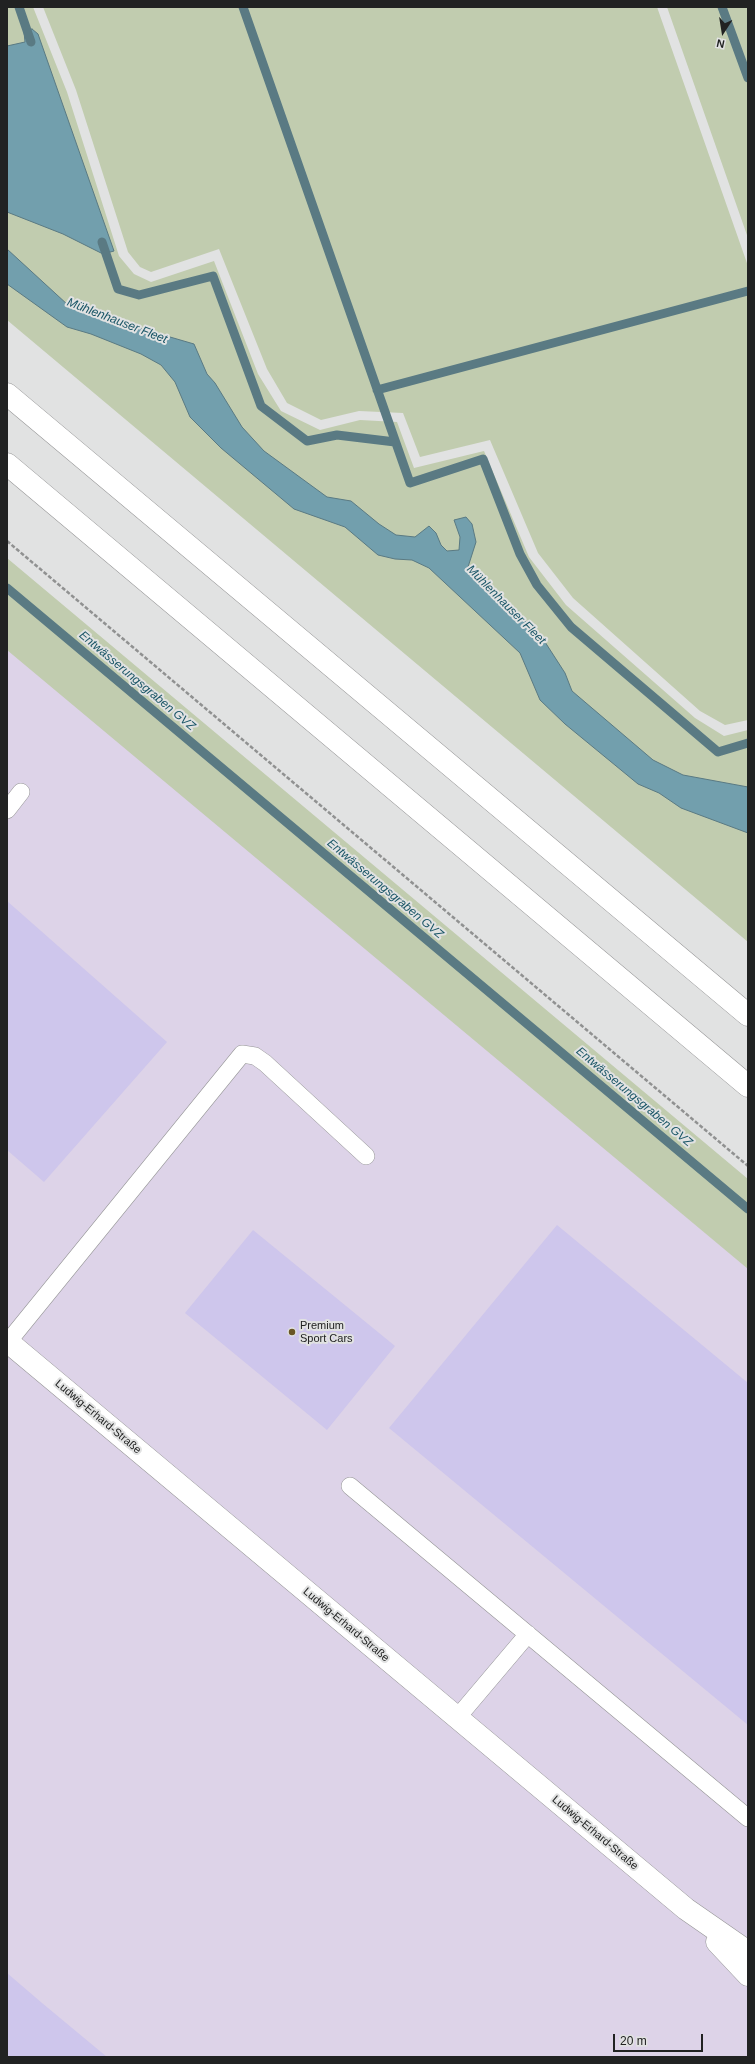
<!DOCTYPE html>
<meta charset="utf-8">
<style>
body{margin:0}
#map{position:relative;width:755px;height:2064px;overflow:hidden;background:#e1e2e2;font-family:Helvetica,sans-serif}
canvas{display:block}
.frame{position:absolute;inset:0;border:8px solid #212222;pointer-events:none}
.north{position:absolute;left:703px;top:12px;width:40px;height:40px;-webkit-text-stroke:3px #e1e2e2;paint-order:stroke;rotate:192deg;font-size:11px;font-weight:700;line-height:16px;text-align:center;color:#212222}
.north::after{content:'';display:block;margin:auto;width:14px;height:18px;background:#212222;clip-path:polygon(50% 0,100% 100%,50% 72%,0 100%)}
.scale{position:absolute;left:613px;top:2034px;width:90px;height:18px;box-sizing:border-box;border:2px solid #212222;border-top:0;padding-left:5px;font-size:12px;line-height:14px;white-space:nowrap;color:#212222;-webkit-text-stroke:3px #e1e2e2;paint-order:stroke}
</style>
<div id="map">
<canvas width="755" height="2064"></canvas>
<div class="frame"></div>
<div class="north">N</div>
<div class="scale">20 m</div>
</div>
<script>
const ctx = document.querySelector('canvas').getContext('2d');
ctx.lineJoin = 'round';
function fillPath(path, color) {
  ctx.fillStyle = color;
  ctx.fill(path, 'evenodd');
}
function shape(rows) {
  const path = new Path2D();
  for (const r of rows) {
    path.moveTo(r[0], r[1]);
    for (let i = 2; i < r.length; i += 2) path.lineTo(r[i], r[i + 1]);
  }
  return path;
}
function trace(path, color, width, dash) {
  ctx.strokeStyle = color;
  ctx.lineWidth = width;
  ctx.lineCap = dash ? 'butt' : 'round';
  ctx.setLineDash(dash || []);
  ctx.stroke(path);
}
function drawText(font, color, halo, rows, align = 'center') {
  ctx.font = font + ' Helvetica,sans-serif';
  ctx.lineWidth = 4;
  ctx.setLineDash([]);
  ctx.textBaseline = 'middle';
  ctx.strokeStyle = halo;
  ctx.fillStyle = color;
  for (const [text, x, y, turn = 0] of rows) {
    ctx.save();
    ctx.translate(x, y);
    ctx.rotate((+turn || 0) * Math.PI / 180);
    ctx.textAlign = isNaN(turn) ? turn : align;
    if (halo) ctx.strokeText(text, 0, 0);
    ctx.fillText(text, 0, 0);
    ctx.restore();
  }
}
fillPath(shape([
 [7,648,748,1268,748,2057,7,2057]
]), '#ddd3e8');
fillPath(shape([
 [7,7,33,7,67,92,119,256,134,274,151,282,214,261,258,374,281,411,320,430,360,420,397,422,414,468,484,451,529,557,566,605,695,718,724,736,748,730,748,942,7,320],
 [43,7,657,7,748,266,748,720,725,725,700,711,573,598,538,553,490,440,420,457,403,413,359,411,321,420,287,403,267,369,219,249,151,272,140,267,128,252,76,90],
 [667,7,748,8,748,238],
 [7,558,748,1179,748,1269,7,650]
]), '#c1ccaf');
const water = shape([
 [32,29,38,34,114,251,103,254,63,234,7,212,7,46,25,42,24,32,32,29],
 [7,249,68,305,105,318,194,344,207,374,215,383,242,427,264,451,327,497,351,501,379,524,396,535,415,537,429,526,436,533,441,545,447,551,459,550,460,537,454,520,466,517,472,524,476,542,468,567,504,599,545,642,565,673,572,691,653,760,683,775,748,787,748,833,681,808,659,793,638,784,565,724,540,700,520,653,429,568,412,560,395,559,378,555,345,527,294,509,221,448,190,417,175,382,161,365,141,354,91,334,67,327,7,284,7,249]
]);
fillPath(water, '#729fad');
trace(water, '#5a7a83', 1);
trace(shape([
 [19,7,31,42],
 [243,7,410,483,483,459,520,554,537,585,571,627,718,752,748,743],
 [722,7,748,78],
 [102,242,118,289,139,295,213,276,261,406,307,441,337,435,395,442],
 [377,390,748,291],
 [7,588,748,1209]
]), '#5a7a83', 9);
fillPath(shape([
 [7,901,167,1042,44,1182,7,1150],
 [557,1225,748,1383,748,1725,389,1428],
 [253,1230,395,1346,327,1430,185,1313],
 [7,1973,42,2003,107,2057,7,2057]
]), '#cec6ec');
const service = shape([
 [7,810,21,792],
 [8,1342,242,1054,255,1056,265,1063,366,1156],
 [350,1486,748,1818],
 [457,1718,528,1634]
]);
const minor = shape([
 [7,1341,686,1909,748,1952],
 [717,1942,748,1975]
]);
const motorway = shape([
 [7,394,748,1015],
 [7,464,748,1086]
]);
trace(service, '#959596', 18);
trace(minor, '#959596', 23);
trace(motorway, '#959596', 23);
trace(shape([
 [7,541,748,1166]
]), '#909191', 2.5, [4, 2]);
trace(service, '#fff', 17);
trace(minor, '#fff', 22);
trace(motorway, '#fff', 22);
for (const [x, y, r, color] of [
 [292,1332,4,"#695524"]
]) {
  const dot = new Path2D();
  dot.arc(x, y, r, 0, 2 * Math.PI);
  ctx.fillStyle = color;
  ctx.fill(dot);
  trace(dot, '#e1e2e2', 1.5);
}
drawText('11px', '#212222', '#e1e2e2', [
 ["Premium",300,1326],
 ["Sport Cars",300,1339]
], 'left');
drawText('11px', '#212222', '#e1e2e2', [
 ["Ludwig-Erhard-Straße",98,1417,40],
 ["Ludwig-Erhard-Straße",346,1625,40],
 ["Ludwig-Erhard-Straße",595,1833,40]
]);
drawText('italic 12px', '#195566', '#e1e2e2', [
 ["Mühlenhauser Fleet",117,321,21],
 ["Mühlenhauser Fleet",506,605,45],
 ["Entwässerungsgraben GVZ",137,681,40],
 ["Entwässerungsgraben GVZ",385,889,40],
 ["Entwässerungsgraben GVZ",634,1097,40]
]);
</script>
